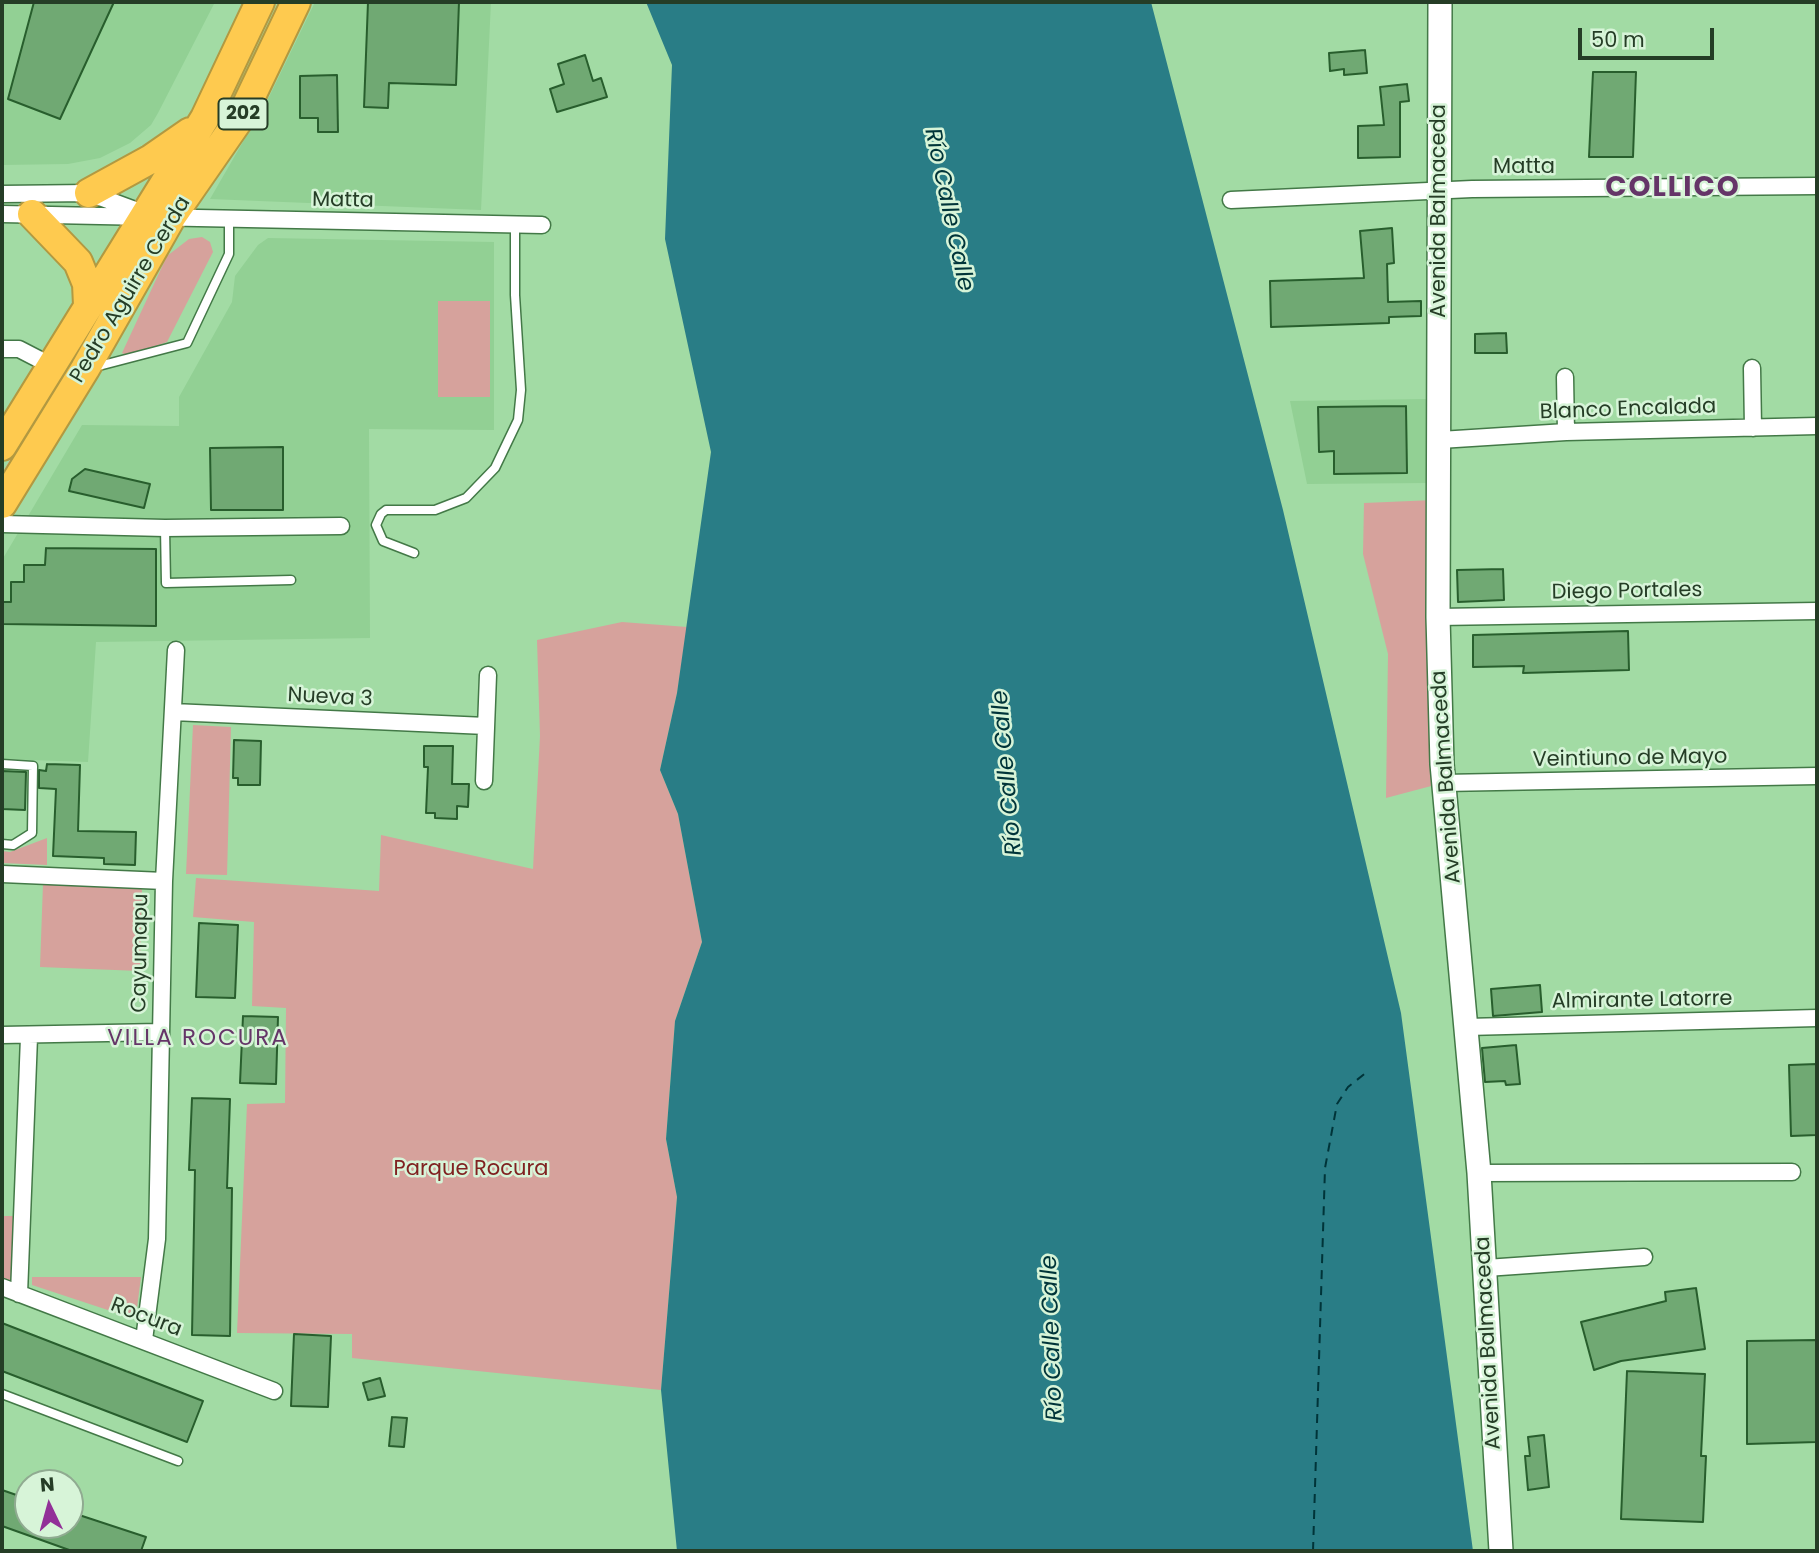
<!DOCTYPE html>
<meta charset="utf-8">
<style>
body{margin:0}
#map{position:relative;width:1819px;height:1553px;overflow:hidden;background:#a2dba4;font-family:Poppins,sans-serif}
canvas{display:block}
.frame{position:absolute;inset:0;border:4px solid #253d26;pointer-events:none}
.north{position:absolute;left:14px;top:1469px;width:70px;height:70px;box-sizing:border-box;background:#d7f4d8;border:2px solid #90ab91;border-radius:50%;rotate:355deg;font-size:19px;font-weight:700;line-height:28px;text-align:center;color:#253d26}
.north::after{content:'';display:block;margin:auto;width:24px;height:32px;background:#923098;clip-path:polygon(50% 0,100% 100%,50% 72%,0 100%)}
.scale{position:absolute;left:1578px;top:28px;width:136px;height:32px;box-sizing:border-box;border:4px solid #253d26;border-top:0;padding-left:9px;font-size:21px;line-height:24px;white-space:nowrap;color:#253d26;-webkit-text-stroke:5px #d7f4d8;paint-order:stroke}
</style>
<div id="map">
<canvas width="1819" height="1553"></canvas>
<div class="frame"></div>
<div class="north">N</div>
<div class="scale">50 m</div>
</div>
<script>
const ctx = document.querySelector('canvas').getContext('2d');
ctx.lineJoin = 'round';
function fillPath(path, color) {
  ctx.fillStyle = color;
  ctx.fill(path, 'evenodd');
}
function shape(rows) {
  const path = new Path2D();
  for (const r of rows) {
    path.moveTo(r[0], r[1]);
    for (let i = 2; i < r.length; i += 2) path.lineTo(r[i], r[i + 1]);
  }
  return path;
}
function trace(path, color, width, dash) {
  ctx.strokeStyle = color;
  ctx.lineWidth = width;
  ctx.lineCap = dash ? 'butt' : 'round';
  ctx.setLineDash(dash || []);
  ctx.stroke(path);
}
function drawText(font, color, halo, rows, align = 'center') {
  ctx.font = font + ' Poppins,sans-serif';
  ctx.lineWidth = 5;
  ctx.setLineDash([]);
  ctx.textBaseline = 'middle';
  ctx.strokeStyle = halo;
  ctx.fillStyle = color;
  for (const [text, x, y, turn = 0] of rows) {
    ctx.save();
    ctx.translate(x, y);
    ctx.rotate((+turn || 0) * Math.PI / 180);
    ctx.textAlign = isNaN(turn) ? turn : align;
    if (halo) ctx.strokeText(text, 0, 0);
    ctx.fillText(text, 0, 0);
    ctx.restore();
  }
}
fillPath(shape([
 [2,2,215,2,158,113,151,125,130,143,100,158,68,164,2,165],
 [315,2,491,2,481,210,210,199,270,95],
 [268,238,494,242,494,430,369,429,370,638,96,642,88,762,2,759,2,560,82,425,179,426,179,397,232,302,235,276,258,245],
 [1426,399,1428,483,1307,484,1290,401]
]), '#92d094');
fillPath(shape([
 [202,237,210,242,213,252,167,342,128,356,122,353,167,256,189,239],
 [125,264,129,266,8,472,4,470],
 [438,301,490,301,490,397,438,397],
 [1434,500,1435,785,1386,798,1388,654,1363,554,1364,503],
 [622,622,687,627,677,693,660,770,678,814,702,942,675,1021,666,1139,677,1197,661,1390,352,1358,352,1334,237,1333,247,1104,285,1103,286,1008,252,1006,254,922,193,917,196,878,379,891,381,835,533,869,540,736,537,640],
 [193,725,231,727,227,875,186,874],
 [47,838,47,865,2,863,2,851,10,852],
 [43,884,142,889,140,971,40,967],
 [2,1216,15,1216,12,1283,2,1279],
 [32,1277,141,1277,137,1308,129,1317,32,1285]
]), '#d6a29c');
fillPath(shape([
 [646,2,1151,2,1283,510,1401,1013,1473,1551,677,1551,661,1390,677,1197,666,1139,675,1021,702,942,678,814,660,770,677,693,711,452,665,239,672,65]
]), '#297d86');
trace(shape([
 [1313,1551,1325,1168,1337,1104,1348,1087,1367,1072]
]), '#003439', 2, [9, 7]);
const building = shape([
 [34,2,114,2,60,119,8,99,34,2],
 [368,2,459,2,456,85,389,83,388,108,364,107,368,2],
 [1365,50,1367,73,1344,75,1344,69,1330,71,1329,53,1365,50],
 [585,55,593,81,601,78,607,97,557,112,550,89,564,84,558,64,585,55],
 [1593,72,1636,72,1633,157,1589,157,1593,72],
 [337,75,338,132,318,132,318,118,300,118,300,76,337,75],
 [1407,84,1409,101,1400,102,1400,157,1358,158,1358,126,1384,125,1380,87,1407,84],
 [1392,228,1394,263,1387,264,1388,302,1421,301,1421,316,1389,317,1389,323,1271,327,1270,281,1364,278,1360,231,1392,228],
 [1506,333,1507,353,1475,353,1475,334,1506,333],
 [1406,406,1407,473,1334,474,1334,451,1319,452,1318,407,1406,406],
 [283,447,283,510,211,510,210,448,283,447],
 [85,469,150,484,144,508,69,491,72,479,85,469],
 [46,548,156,549,156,626,2,624,2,602,11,602,11,582,24,582,24,565,45,565,46,548],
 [1503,569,1504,600,1458,602,1457,570,1503,569],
 [1628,631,1629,670,1523,673,1524,666,1473,667,1473,635,1628,631],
 [234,740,261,741,260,785,238,785,238,778,233,778,234,740],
 [424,746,453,746,452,784,469,784,468,807,457,806,457,819,435,818,435,813,426,813,428,767,424,767,424,746],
 [47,764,80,765,78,831,136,832,135,865,104,864,104,858,53,856,56,789,39,788,39,770,46,771,47,764],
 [2,771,26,772,25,810,2,809,2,771],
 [199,923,238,925,235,998,196,997,199,923],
 [1540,985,1542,1012,1493,1016,1491,989,1540,985],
 [243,1016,278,1017,276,1084,240,1083,243,1016],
 [1516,1045,1520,1084,1506,1085,1505,1081,1485,1082,1482,1048,1516,1045],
 [1817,1064,1817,1135,1791,1136,1789,1065,1817,1064],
 [192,1098,230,1099,227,1188,232,1188,230,1336,192,1335,195,1170,189,1170,192,1098],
 [1696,1288,1705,1349,1621,1361,1594,1370,1581,1322,1666,1301,1665,1292,1696,1288],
 [2,1323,203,1401,187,1442,2,1371,2,1323],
 [294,1334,331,1336,328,1407,291,1406,294,1334],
 [1817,1340,1817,1442,1747,1444,1747,1341,1817,1340],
 [1627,1371,1705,1374,1701,1456,1706,1456,1703,1522,1621,1519,1627,1371],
 [380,1378,385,1396,368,1400,363,1383,380,1378],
 [392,1417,407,1418,404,1447,389,1446,392,1417],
 [1544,1435,1549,1487,1528,1490,1525,1456,1530,1456,1528,1437,1544,1435],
 [2,1490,28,1499,28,1525,70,1525,70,1512,146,1537,141,1551,72,1551,2,1526,2,1490]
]);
fillPath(building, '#70a973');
trace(building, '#285e2d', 2);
const lane = shape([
 [95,367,187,343,229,254,229,220],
 [165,528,166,583,291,580],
 [414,553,383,541,376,525,381,514,386,510,435,510,466,498,495,468,518,420,521,390,515,295,515,224],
 [2,764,33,766,32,833,13,845,2,844],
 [2,1394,178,1461]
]);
const street = shape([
 [2,194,89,193,143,213],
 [1231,200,1472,189,1817,186],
 [2,214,542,225],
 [2,349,19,349,50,365],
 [1752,368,1753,428],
 [1565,377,1566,432],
 [1440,440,1566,432,1817,426],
 [2,524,165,528,341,526],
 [1438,617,1817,611],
 [173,712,486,726],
 [484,781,488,675],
 [1443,783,1817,776],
 [2,874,164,881],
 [1467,1027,1817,1018],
 [2,1035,160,1032],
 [1479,1173,1792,1172],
 [1486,1268,1644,1257],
 [2,1287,274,1391],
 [19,1294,29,1037],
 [144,1340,157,1239,164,881,176,650]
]);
const secondary = shape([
 [1440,2,1438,617,1442,764,1479,1173,1501,1551]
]);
const highway = shape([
 [89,193,151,159,190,132],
 [32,214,78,262,87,284,88,305],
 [2,446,205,118,260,2],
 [2,504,85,369,172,216,242,115,296,2]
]);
trace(lane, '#437947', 11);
trace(street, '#437947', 19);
trace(secondary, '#437947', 26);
trace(highway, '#b29941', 32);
trace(lane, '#fff', 8);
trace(street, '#fff', 16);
trace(secondary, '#fff', 23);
trace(highway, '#feca4f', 28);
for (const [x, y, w] of [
 [243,114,49]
]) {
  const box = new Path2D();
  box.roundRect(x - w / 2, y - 15.5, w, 31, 5);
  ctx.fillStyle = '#d7f4d8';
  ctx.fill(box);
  trace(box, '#253d26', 2);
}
drawText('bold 19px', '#253d26', null, [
 ["202",243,114]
]);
drawText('21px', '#253d26', '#d7f4d8', [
 ["Matta",1524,168],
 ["Matta",343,201,1],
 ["Avenida Balmaceda",1440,211,-90],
 ["Pedro Aguirre Cerda",131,290,-59],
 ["Blanco Encalada",1628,410,-2],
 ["Diego Portales",1627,592,-1],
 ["Nueva 3",330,698,3],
 ["Veintiuno de Mayo",1630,759,-1],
 ["Avenida Balmaceda",1447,777,-94],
 ["Cayumapu",141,953,-89],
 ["Almirante Latorre",1642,1001,-1],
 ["Rocura",146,1318,21],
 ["Avenida Balmaceda",1489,1343,-93]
]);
drawText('21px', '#802221', '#d7f4d8', [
 ["Parque Rocura",471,1170]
]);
drawText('italic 23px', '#003439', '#d7f4d8', [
 ["Río Calle Calle",948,210,78],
 ["Río Calle Calle",1008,773,-95],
 ["Río Calle Calle",1053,1338,-92]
]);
ctx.letterSpacing = '2px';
drawText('23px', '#653568', '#d7f4d8', [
 ["VILLA ROCURA",198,1039]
]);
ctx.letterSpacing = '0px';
ctx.letterSpacing = '2px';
drawText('bold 28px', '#653568', '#d7f4d8', [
 ["COLLICO",1673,189]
]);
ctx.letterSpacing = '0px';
</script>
